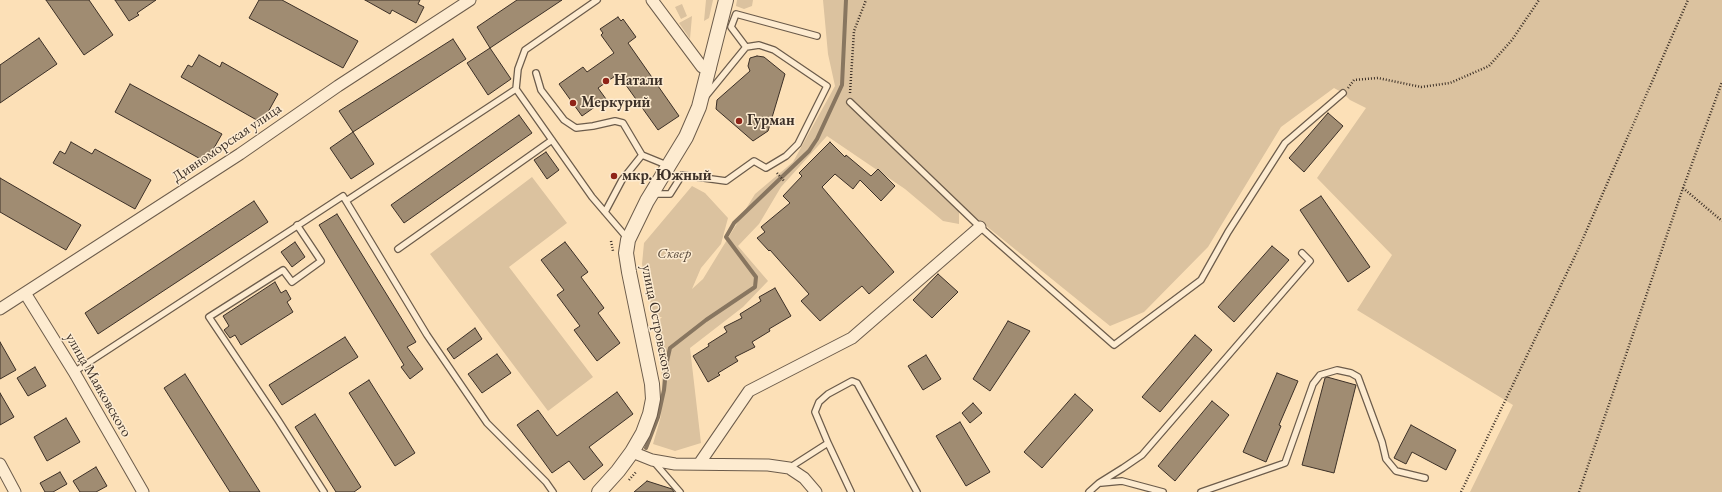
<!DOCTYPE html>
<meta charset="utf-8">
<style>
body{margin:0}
canvas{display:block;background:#fce0b7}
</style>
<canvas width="1722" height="492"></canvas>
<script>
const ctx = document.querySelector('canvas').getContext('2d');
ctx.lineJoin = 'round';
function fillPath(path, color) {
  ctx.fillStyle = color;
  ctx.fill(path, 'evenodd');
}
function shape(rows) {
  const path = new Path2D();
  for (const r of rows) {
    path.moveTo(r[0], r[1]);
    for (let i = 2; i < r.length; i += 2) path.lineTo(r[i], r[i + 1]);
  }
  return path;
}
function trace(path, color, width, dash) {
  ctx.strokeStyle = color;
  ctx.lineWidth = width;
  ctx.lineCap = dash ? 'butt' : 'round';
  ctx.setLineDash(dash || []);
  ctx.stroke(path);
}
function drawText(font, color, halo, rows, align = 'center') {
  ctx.font = font + ' "EB Garamond",serif';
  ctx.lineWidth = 3;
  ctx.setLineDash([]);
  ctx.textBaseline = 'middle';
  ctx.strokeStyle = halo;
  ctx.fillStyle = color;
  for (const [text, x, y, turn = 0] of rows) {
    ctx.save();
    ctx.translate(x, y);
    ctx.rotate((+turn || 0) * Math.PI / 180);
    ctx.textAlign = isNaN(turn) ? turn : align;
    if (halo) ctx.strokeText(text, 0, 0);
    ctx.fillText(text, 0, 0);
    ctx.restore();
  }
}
fillPath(shape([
 [706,0,713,0,709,18,704,21],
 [737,0,753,0,752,6,744,9,736,6],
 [823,0,1722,0,1722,492,1470,492,1513,405,1357,310,1392,255,1317,178,1366,108,1350,100,1343,93,1334,88,1281,127,1208,247,1144,312,1110,326,959,204,959,224,943,221,905,189,827,136,781,187,759,224,738,246,768,281,743,307,690,348,701,443,675,451,653,444,661,416,662,377,656,323,662,317,654,317,648,293,642,264,644,243,692,186,705,193,728,218,721,244,701,268,692,289,703,279,755,194,793,162,835,86,828,54],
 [682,4,687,16,681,19,675,7],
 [692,16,690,39,679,23],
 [532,177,567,223,509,267,593,377,548,411,430,254]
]), '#dbc29f');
trace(shape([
 [646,448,658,417,664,390,667,361,670,348,706,320,755,287,756,277,726,237,734,223,809,151,817,139,842,85,846,0]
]), '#887660', 4);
const building = shape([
 [46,0,89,0,113,35,84,55,46,0],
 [115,0,156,0,137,13,139,15,129,21,115,0],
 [259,0,282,0,358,41,343,68,249,18,259,0],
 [365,0,420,0,418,4,424,7,416,23,392,10,390,14,365,0],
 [517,0,562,0,490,48,477,27,517,0],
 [618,17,621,21,623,19,636,37,628,43,679,116,658,130,618,74,598,88,606,99,582,116,559,84,583,67,587,72,614,53,601,35,603,33,600,29,618,17],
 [39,38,57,64,0,103,0,65,39,38],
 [453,39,466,59,353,132,339,111,453,39],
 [490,48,511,79,488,95,467,63,490,48],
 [199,55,220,67,222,62,278,94,262,123,181,77,188,65,192,67,199,55],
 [757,56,764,57,785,74,768,131,753,141,716,109,717,100,750,71,748,66,750,58,757,56],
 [130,84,222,134,206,162,115,112,130,84],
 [1328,113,1343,126,1304,172,1289,158,1328,113],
 [519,115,532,133,404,223,391,205,519,115],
 [353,132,374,164,351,179,330,148,353,132],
 [71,142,92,154,95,149,151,180,135,209,53,163,60,151,65,154,71,142],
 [830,142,845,157,846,155,871,176,878,169,895,186,881,201,860,180,853,189,835,174,822,187,894,272,869,294,862,286,820,321,801,301,809,294,770,250,769,251,757,238,765,232,761,227,790,203,783,196,802,176,799,173,830,142],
 [546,152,559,170,547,179,534,160,546,152],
 [0,178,81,225,66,250,0,212,0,178],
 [1321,196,1370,267,1348,282,1300,210,1321,196],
 [254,201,268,222,98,334,85,313,254,201],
 [337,214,416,342,407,347,423,369,410,379,401,367,404,365,319,225,337,214],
 [295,242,305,257,292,267,281,252,295,242],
 [565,242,588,272,581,277,604,308,598,313,620,343,597,361,574,330,580,326,557,295,564,290,541,260,565,242],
 [1272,246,1289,260,1234,322,1218,307,1272,246],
 [938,274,958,292,932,318,913,300,938,274],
 [275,282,281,293,286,290,291,299,287,302,293,312,241,345,235,335,230,338,224,330,229,326,223,316,275,282],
 [775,288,791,316,769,329,770,331,752,342,755,347,735,357,738,361,718,373,720,375,708,382,693,356,709,346,708,344,727,332,724,327,742,318,740,314,761,301,759,297,775,288],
 [1008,321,1030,331,990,391,973,379,1008,321],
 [475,328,482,339,454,359,447,349,475,328],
 [1195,335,1212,350,1160,412,1142,397,1195,335],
 [345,337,358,357,282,405,269,385,345,337],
 [0,342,16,370,0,379,0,342],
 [497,354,511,373,482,393,468,374,497,354],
 [926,355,941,379,923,390,908,366,926,355],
 [35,367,46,386,28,396,17,378,35,367],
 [1277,373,1298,381,1279,425,1281,426,1266,462,1243,452,1277,373],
 [185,374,260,492,230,492,164,388,185,374],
 [1327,377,1356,385,1334,473,1302,465,1325,378,1327,377],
 [369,380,415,453,395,466,349,393,369,380],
 [617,392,633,414,589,447,603,465,584,480,569,461,552,473,517,425,538,410,557,436,617,392],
 [0,393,14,417,0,425,0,393],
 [1075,394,1093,410,1042,468,1024,452,1075,394],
 [1212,401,1229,415,1175,481,1158,466,1212,401],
 [973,403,982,413,970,423,962,413,973,403],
 [315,414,361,487,354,492,336,492,295,427,315,414],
 [66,418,80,442,47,461,34,437,66,418],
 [960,422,990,472,966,486,936,436,960,422],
 [1411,425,1456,450,1446,470,1412,452,1406,464,1394,458,1411,425],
 [96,467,107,486,96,492,80,492,73,481,96,467],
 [60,472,67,484,53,492,45,492,40,483,60,472],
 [647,481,672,489,674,492,634,492,647,481]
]);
fillPath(building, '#a08c72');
trace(building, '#3c3027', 1);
const service = shape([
 [597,0,525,50,518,69,516,89,592,197,628,239],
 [746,47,731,27,736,14,817,36],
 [536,73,541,90,564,120,576,128,593,126,615,121,623,123,642,155,669,166],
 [850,102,980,227,1114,345,1201,280,1228,232,1285,143,1343,93],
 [653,194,670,194,682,175,726,181,754,161,766,168,786,156,798,144,827,86,774,50,759,45,746,47,706,96],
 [346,201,516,89],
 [605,212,622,180,642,155],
 [297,225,321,261,292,282,283,270,209,317,278,420,324,492],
 [398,249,552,140],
 [74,372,343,196,427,335,487,423,546,482,553,492],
 [828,443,851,492],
 [654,462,680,492],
 [789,468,828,443,815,412,819,402,828,394,852,381,857,383,917,492],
 [1101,483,1122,481,1163,492],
 [1089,492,1099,483,1123,468,1142,455,1310,261,1302,253],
 [1201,492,1285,463,1313,384,1320,375,1337,370,1351,373,1358,377,1382,442,1386,459,1396,471,1425,478]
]);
const minor = shape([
 [652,0,702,67,710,69],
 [25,293,74,372,143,492],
 [0,309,240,154,338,86,470,0],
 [632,452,652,460,675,464,768,465,789,468,804,478,816,492],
 [0,464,15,492],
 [699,464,749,391,852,338,980,227]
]);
const tertiary = shape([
 [599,492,618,471,632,452,643,433,650,414,653,399,652,384,629,272,626,253,628,240,647,201,686,137,699,107,726,0]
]);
trace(service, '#6c5c4b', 8);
trace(minor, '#6c5c4b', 13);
trace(tertiary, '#6c5c4b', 16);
trace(shape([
 [1348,88,1354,80,1378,78,1421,87,1450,83,1489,66,1512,40,1539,0],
 [850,93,854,31,866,0],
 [777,173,785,182],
 [1683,188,1722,221],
 [611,241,613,251],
 [629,480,636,472],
 [1461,492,1577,252,1688,0],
 [1579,492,1683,188,1722,82]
]), '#3c3027', 2.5, [1, 2]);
trace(service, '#fdebd0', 5.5);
trace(minor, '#fdebd0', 11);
trace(tertiary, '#fdebd0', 14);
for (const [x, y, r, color] of [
 [606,81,4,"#8f2418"],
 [573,103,4,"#8f2418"],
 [739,121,4,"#8f2418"],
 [614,176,4,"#8f2418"]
]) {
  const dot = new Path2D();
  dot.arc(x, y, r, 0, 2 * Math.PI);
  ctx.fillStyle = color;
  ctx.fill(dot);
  trace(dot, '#fdebd0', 1.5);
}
drawText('bold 15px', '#3c3027', '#fdebd0', [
 ["Натали",614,81],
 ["Меркурий",581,103],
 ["Гурман",747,121],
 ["мкр. Южный",622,176]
], 'left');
drawText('15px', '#3c3027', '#fdebd0', [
 ["Дивноморская улица",227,143,-34],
 ["улица Островского",657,322,79],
 ["улица Маяковского",98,385,60]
]);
drawText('italic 15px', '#5c4d3f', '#fdebd0', [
 ["Сквер",674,254]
]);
</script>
